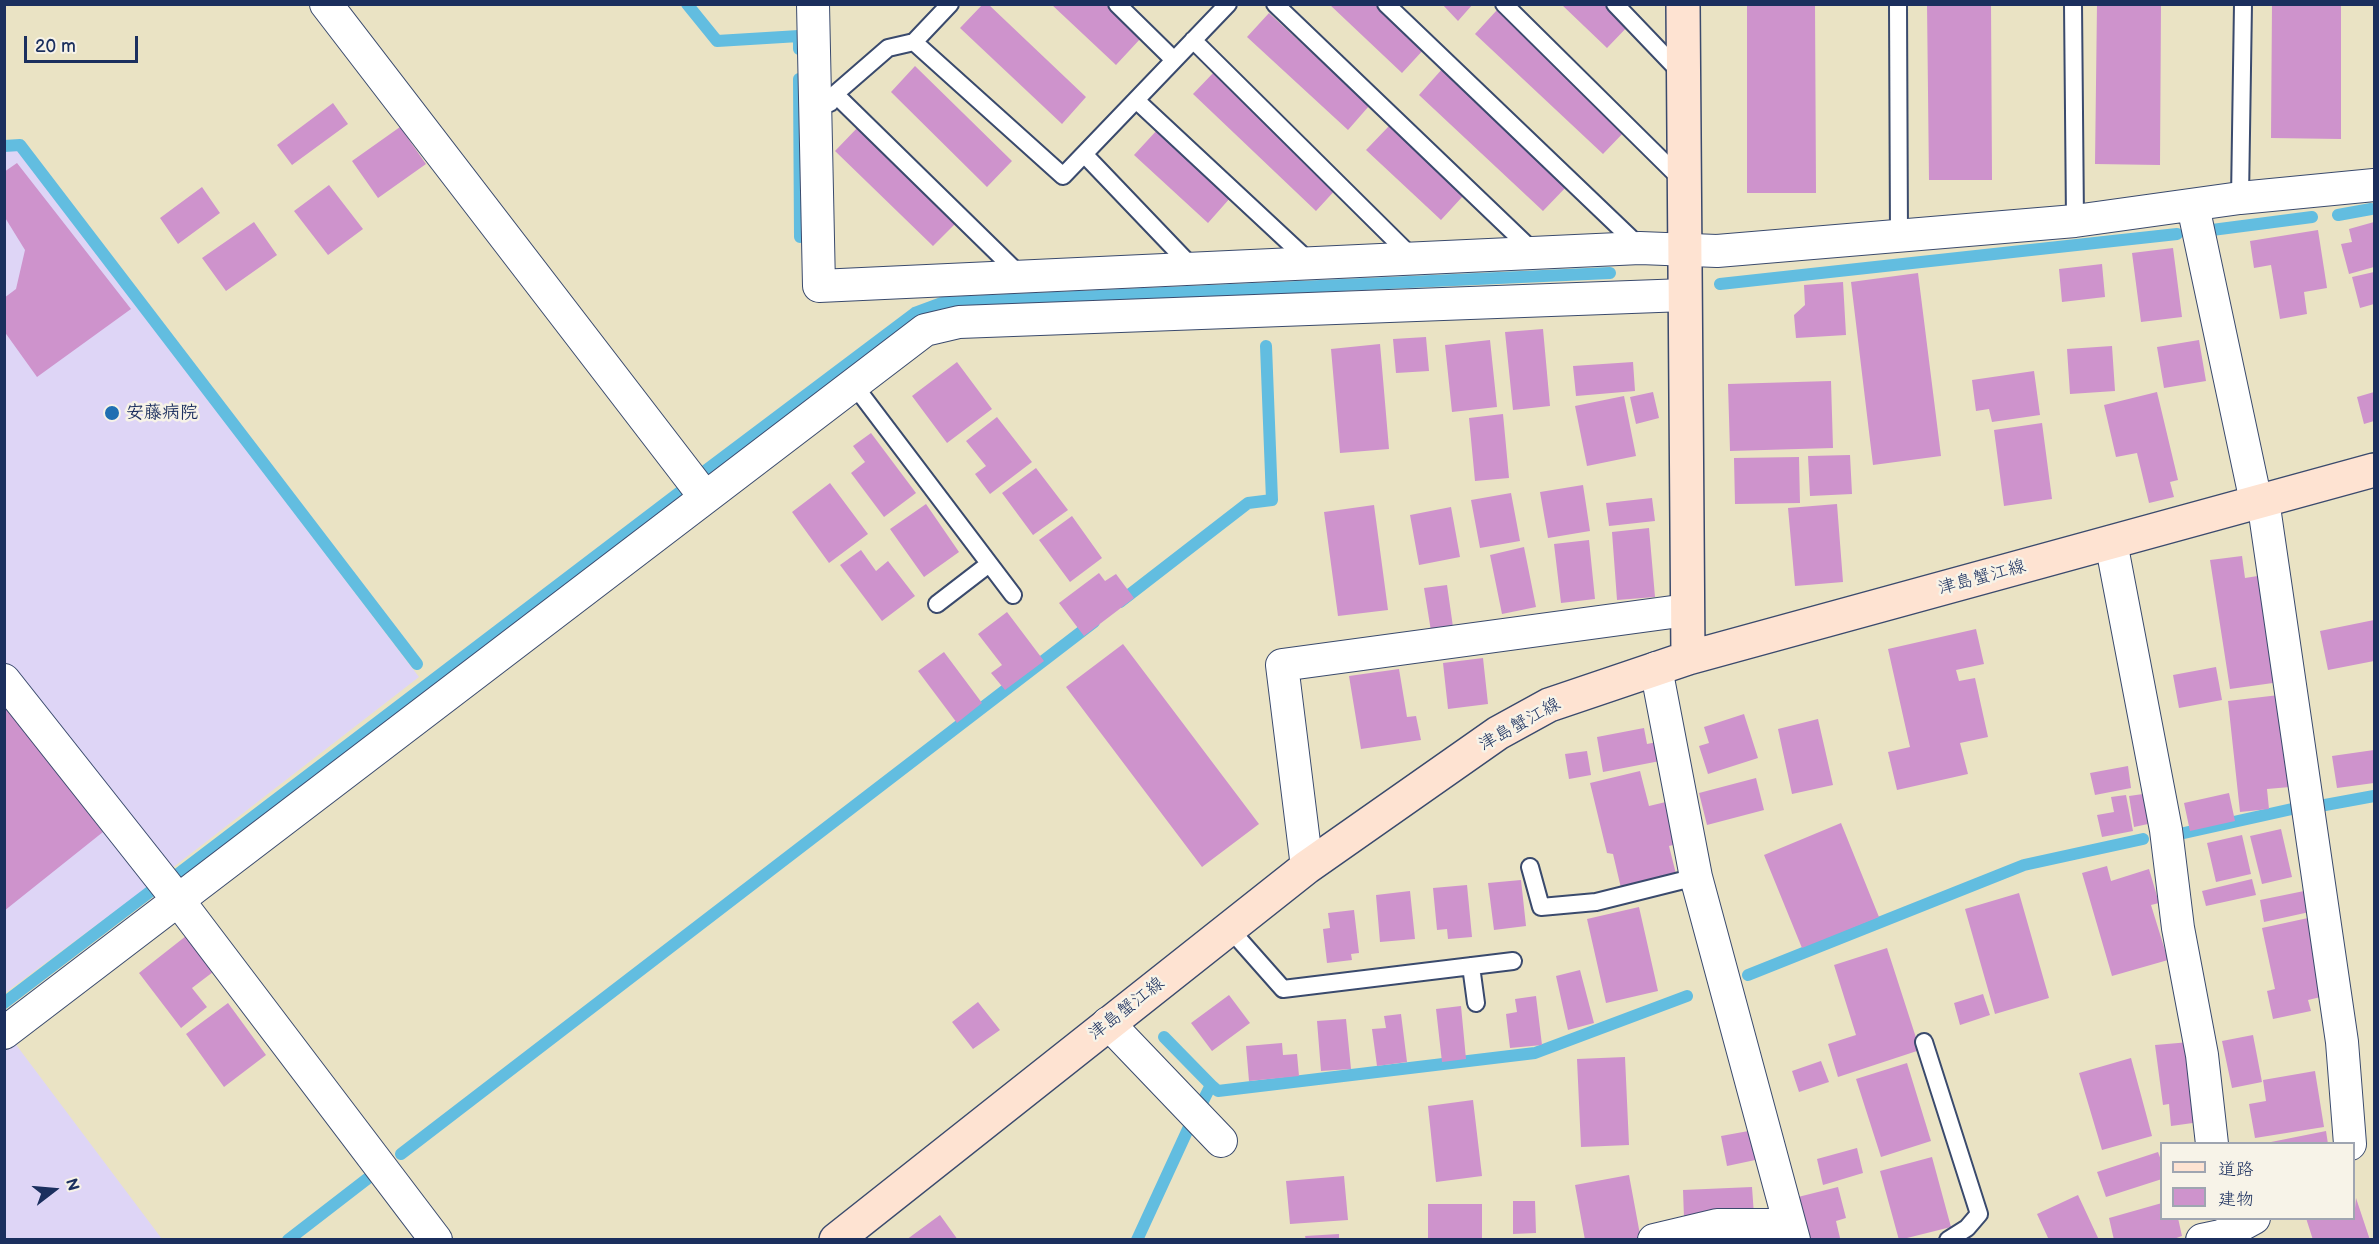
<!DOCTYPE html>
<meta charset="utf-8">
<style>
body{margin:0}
#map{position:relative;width:2379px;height:1244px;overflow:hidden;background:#eae3c4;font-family:"Balsamiq Sans","Klee One",sans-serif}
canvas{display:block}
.frame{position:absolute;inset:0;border:6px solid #1b2f5e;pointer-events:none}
.legend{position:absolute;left:2160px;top:1142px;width:195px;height:78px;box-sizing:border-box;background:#f7f3e8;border:2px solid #9fa5b1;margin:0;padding:8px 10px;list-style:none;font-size:18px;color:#1b2f5e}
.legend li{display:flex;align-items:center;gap:12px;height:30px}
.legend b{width:30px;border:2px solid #9fa5b1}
.north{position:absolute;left:24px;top:1160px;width:60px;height:60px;-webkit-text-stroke:4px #f7f3e8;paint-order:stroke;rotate:74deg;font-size:16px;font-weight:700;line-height:24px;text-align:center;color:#1b2f5e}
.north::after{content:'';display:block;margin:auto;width:21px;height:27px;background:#1b2f5e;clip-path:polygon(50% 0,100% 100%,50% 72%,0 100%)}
.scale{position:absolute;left:24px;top:36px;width:114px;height:27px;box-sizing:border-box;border:3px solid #1b2f5e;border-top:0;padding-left:8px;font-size:18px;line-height:21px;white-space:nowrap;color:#1b2f5e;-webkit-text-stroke:4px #f7f3e8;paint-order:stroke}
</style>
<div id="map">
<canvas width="2379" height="1244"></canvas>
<div class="frame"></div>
<ul class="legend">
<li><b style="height:8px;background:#fee3d2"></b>道路</li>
<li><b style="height:16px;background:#ce93cc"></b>建物</li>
</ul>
<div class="north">N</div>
<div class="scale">20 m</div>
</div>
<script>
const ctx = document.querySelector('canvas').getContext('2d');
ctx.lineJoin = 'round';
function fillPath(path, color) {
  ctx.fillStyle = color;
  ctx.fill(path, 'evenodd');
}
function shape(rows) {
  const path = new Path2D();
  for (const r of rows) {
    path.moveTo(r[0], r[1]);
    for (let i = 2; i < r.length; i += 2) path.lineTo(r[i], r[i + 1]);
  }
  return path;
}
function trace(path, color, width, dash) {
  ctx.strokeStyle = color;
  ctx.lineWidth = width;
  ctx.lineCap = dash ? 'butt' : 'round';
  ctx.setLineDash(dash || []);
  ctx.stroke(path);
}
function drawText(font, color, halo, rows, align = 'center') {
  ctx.font = font + ' "Balsamiq Sans","Klee One",sans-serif';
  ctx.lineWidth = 5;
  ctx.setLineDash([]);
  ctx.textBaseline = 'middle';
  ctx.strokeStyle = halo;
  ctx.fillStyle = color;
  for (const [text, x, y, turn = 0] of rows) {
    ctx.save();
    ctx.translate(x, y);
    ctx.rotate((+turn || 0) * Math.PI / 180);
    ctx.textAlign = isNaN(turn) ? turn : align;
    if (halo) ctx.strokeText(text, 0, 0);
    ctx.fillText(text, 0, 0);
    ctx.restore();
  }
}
fillPath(shape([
 [18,149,419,677,149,886,5,993,4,150],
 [5,1030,162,1239,5,1239]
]), '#ded5f6');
trace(shape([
 [687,4,717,41,799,36,799,49],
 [799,79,800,237],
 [4,146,20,145,417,664],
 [2338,215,2371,209],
 [2212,230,2312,217],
 [1720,284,2177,234],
 [705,471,915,313,942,303,1610,273],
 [1120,602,1248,503,1272,500,1266,346],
 [2325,805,2374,796],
 [2184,833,2292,809],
 [178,874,680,492],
 [1748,975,2024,865,2143,839],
 [4,1003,151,891],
 [1164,1037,1211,1085,1203,1101],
 [1211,1085,1218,1091,1535,1053,1687,996],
 [401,1154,1094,622],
 [288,1240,367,1179],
 [1137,1240,1189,1127]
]), '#62bde0', 12);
fillPath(shape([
 [983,4,988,4,1086,97,1062,124,960,28],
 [1051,4,1106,4,1141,38,1116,65],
 [1329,4,1377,4,1425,48,1402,73],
 [1442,4,1473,4,1458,21],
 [1561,4,1611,4,1631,23,1607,48],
 [1747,4,1815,4,1816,193,1747,193],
 [1927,4,1991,4,1992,180,1929,180],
 [2097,4,2161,4,2160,165,2095,164],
 [2272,4,2341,4,2341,139,2271,138],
 [1497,10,1626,130,1603,154,1475,34],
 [1269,13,1369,106,1348,130,1247,37],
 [915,66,1012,161,987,187,891,92],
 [1443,68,1568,185,1543,211,1419,95],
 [1215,71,1338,187,1316,211,1193,94],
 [333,103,348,124,292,165,277,145],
 [860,125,958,221,933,246,835,151],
 [1389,126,1463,196,1441,220,1366,150],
 [400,127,426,164,378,198,352,161],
 [1158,129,1231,197,1208,223,1134,155],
 [17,163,131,309,37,377,4,331,4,298,16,289,25,250,4,216,4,172],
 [329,185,363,229,328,255,294,211],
 [202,187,220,213,178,244,160,218],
 [254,222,277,255,226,291,202,258],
 [2374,222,2374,267,2349,274,2341,244,2352,242,2349,229],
 [2318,230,2327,288,2304,292,2307,314,2280,319,2271,265,2254,268,2250,241],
 [2173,248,2182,317,2141,322,2132,253],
 [2102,264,2105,297,2062,302,2059,269],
 [2374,272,2374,304,2360,308,2352,277],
 [1918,273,1941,456,1873,465,1851,282],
 [1843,282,1846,335,1796,338,1794,315,1805,305,1804,285],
 [1543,329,1550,406,1513,410,1505,332],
 [1426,337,1429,371,1396,373,1393,339],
 [1490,340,1497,407,1452,412,1445,345],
 [2199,340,2206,381,2164,388,2157,347],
 [1380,344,1389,449,1340,453,1331,349],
 [2112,346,2115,391,2070,394,2067,349],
 [957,362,992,409,947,443,912,396],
 [1633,362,1635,391,1576,396,1573,366],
 [2034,371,2040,415,1992,422,1989,409,1976,411,1972,380],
 [1831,381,1833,448,1730,451,1728,384],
 [1653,392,1659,418,1636,424,1630,397],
 [2157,392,2178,480,2170,482,2174,497,2149,503,2137,453,2116,457,2104,405],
 [2374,392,2374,421,2364,424,2357,397],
 [1624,396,1636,456,1587,466,1575,406],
 [1503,414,1509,478,1475,481,1469,418],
 [997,417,1032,462,990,494,975,474,986,466,966,441],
 [2042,423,2052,499,2004,506,1994,430],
 [871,433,916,493,884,517,851,473,865,462,853,446],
 [1850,455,1852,494,1810,496,1808,456],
 [1799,457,1800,503,1735,504,1734,458],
 [1036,468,1068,510,1033,535,1002,493],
 [830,483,868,534,829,563,792,512],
 [1583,485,1590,531,1548,538,1540,492],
 [1511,493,1520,541,1480,548,1471,500],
 [1652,498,1655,521,1609,526,1606,503],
 [926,504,959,552,924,577,890,529],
 [1837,504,1843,582,1795,586,1788,508],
 [1374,505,1388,610,1338,616,1324,512],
 [1451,507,1460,557,1419,565,1410,515],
 [1072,516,1102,558,1070,582,1039,540],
 [1649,528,1655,597,1617,600,1612,532],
 [1589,540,1595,599,1561,603,1554,544],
 [1524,547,1536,607,1502,614,1490,555],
 [861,550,876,571,888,561,915,596,882,621,840,565],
 [2242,556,2245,578,2264,575,2280,682,2230,689,2210,560],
 [1099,573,1105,581,1116,574,1134,598,1084,636,1059,603],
 [1447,585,1453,627,1431,631,1424,588],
 [1007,612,1044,661,1005,690,991,673,1002,665,978,634],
 [2374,620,2374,661,2328,670,2320,631],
 [1976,629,1984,664,1956,670,1959,681,1975,678,1988,737,1960,743,1968,774,1897,790,1888,752,1910,747,1888,649],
 [1123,644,1259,824,1202,867,1066,687],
 [944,652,982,703,957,723,918,671],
 [1483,658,1488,704,1448,709,1443,663],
 [2216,667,2222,700,2179,708,2173,675],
 [1399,669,1407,717,1416,716,1421,740,1361,749,1349,676],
 [2279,695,2290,787,2267,789,2269,809,2240,812,2228,701],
 [4,704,103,832,4,911],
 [1744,714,1758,758,1708,774,1699,746,1709,743,1704,727],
 [1818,719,1833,785,1792,794,1778,729],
 [1644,728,1647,744,1657,742,1660,761,1603,772,1597,737],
 [2374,750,2374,783,2337,788,2332,756],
 [1587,751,1591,775,1569,779,1565,754],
 [2128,766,2131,788,2095,795,2090,773],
 [1640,771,1649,806,1670,801,1681,843,1669,846,1676,874,1621,888,1613,854,1607,853,1590,783],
 [1756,778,1764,810,1707,825,1699,793],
 [2229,793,2235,821,2190,831,2184,803],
 [2143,794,2148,824,2134,827,2129,796],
 [2126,795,2133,831,2102,837,2097,815,2114,812,2111,797],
 [1841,823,1879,917,1802,948,1764,855],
 [2281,829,2292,877,2262,884,2250,836],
 [2242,835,2251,874,2216,882,2207,843],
 [2107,866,2111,881,2149,869,2159,903,2151,905,2168,960,2112,976,2082,873],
 [2252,879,2256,895,2206,906,2202,891],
 [1521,880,1526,926,1494,930,1488,883],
 [1467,885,1472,937,1448,939,1447,929,1437,930,1433,888],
 [2309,890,2314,911,2264,922,2260,900],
 [1410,891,1415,939,1380,942,1376,895],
 [2019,893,2049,998,1995,1014,1965,909],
 [1639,907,1658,991,1606,1003,1587,919],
 [1354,910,1359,953,1351,954,1352,960,1327,963,1323,929,1330,928,1328,913],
 [2308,918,2325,996,2308,1000,2311,1011,2273,1019,2267,991,2275,989,2262,928],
 [186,936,213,972,192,988,207,1007,181,1028,139,973],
 [1887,948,1920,1050,1838,1077,1828,1044,1856,1035,1834,965],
 [1580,970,1594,1023,1568,1030,1556,976],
 [1983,994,1990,1015,1960,1025,1954,1003],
 [1229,995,1250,1023,1212,1051,1191,1023],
 [1536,996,1542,1045,1510,1048,1506,1014,1517,1012,1515,999],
 [978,1002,1000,1030,973,1049,952,1022],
 [228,1003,266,1055,224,1087,186,1034],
 [1461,1006,1466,1059,1442,1062,1436,1009],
 [1401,1014,1407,1062,1377,1066,1372,1029,1386,1028,1384,1016],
 [1346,1019,1351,1069,1321,1071,1317,1021],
 [2253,1035,2262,1082,2232,1088,2222,1041],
 [2190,1042,2200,1122,2171,1126,2169,1104,2163,1105,2155,1045],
 [1282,1043,1283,1055,1297,1054,1299,1076,1249,1081,1246,1046],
 [1625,1057,1629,1145,1581,1147,1577,1059],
 [2131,1058,2152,1136,2102,1150,2079,1073],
 [1821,1061,1829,1082,1799,1092,1792,1071],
 [1907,1063,1931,1141,1881,1157,1856,1079],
 [2315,1071,2324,1127,2255,1138,2249,1104,2266,1101,2263,1080],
 [1473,1100,1482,1176,1436,1182,1428,1106],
 [1754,1130,1760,1159,1727,1166,1721,1136],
 [2326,1131,2328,1144,2271,1144,2271,1142],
 [1857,1148,1863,1173,1823,1185,1817,1159],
 [2158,1152,2162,1163,2162,1179,2106,1197,2097,1172],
 [1932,1157,1951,1227,1899,1240,1880,1171],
 [1629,1175,1641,1240,1585,1240,1575,1185],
 [1344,1176,1348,1220,1290,1224,1286,1181],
 [1752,1187,1754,1215,1684,1218,1683,1190],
 [1838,1187,1846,1218,1836,1221,1840,1238,1809,1240,1798,1197],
 [2078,1195,2099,1240,2049,1240,2037,1214],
 [2356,1198,2370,1240,2313,1240,2306,1218,2354,1218],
 [1513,1201,1535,1201,1536,1233,1513,1234],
 [2162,1203,2162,1218,2178,1218,2182,1236,2171,1240,2114,1240,2109,1218],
 [1428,1204,1482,1204,1482,1240,1428,1240],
 [940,1215,958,1240,906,1240],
 [1339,1234,1339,1240,1306,1240,1305,1236]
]), '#ce93cc');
const lane = shape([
 [950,4,914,42,1063,176,1228,4],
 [1117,4,1174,60],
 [1275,4,1534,252],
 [1386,4,1640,247],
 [1504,4,1683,181],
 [1615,4,1681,73],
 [1898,4,1899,237],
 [2073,4,2075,221],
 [1193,40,1413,258],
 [835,94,1022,277],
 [1136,100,1311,263],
 [830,103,835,94,888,48,914,42],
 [1084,154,1193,268],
 [2240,198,2243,4],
 [854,385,1013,595],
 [937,604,989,564],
 [1530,867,1541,907,1596,902,1696,877],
 [1229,928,1283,989,1513,961],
 [1471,966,1476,1003],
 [1924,1042,1979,1214,1967,1228,1948,1240]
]);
const street = shape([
 [326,4,705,497],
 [813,4,819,286,1640,248,1717,251,2075,221,2240,198,2374,185],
 [2193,206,2256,502],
 [2263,500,2342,1042,2350,1144],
 [2111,542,2166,830,2178,928,2202,1055,2212,1144],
 [1656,668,1696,877,1794,1240],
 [4,680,178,900,436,1240],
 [1307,867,1282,665,1687,610],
 [1108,1023,1221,1141],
 [4,1033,925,330,959,322,1685,295],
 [1654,1240,1717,1225,1790,1225],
 [2202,1240,2221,1236,2254,1218]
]);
const secondary = shape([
 [1683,4,1688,658],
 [836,1240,1307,867,1498,733,1549,705,1688,658,2374,470]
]);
trace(lane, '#3a4a6d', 20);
trace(street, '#3a4a6d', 34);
trace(secondary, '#3a4a6d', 36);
trace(lane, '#fff', 16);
trace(street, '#fff', 32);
trace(secondary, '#fee3d2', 33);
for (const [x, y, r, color] of [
 [112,413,8,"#1f6fb2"]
]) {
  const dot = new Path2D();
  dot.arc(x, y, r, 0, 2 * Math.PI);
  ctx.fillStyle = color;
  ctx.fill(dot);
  trace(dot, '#f7f3e8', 2);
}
drawText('bold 18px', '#1b2f5e', '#f7f3e8', [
 ["安藤病院",126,413]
], 'left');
drawText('18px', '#1b2f5e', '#f7f3e8', [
 ["津島蟹江線",1982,578,-15],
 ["津島蟹江線",1520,725,-29],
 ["津島蟹江線",1127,1009,-38]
]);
</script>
